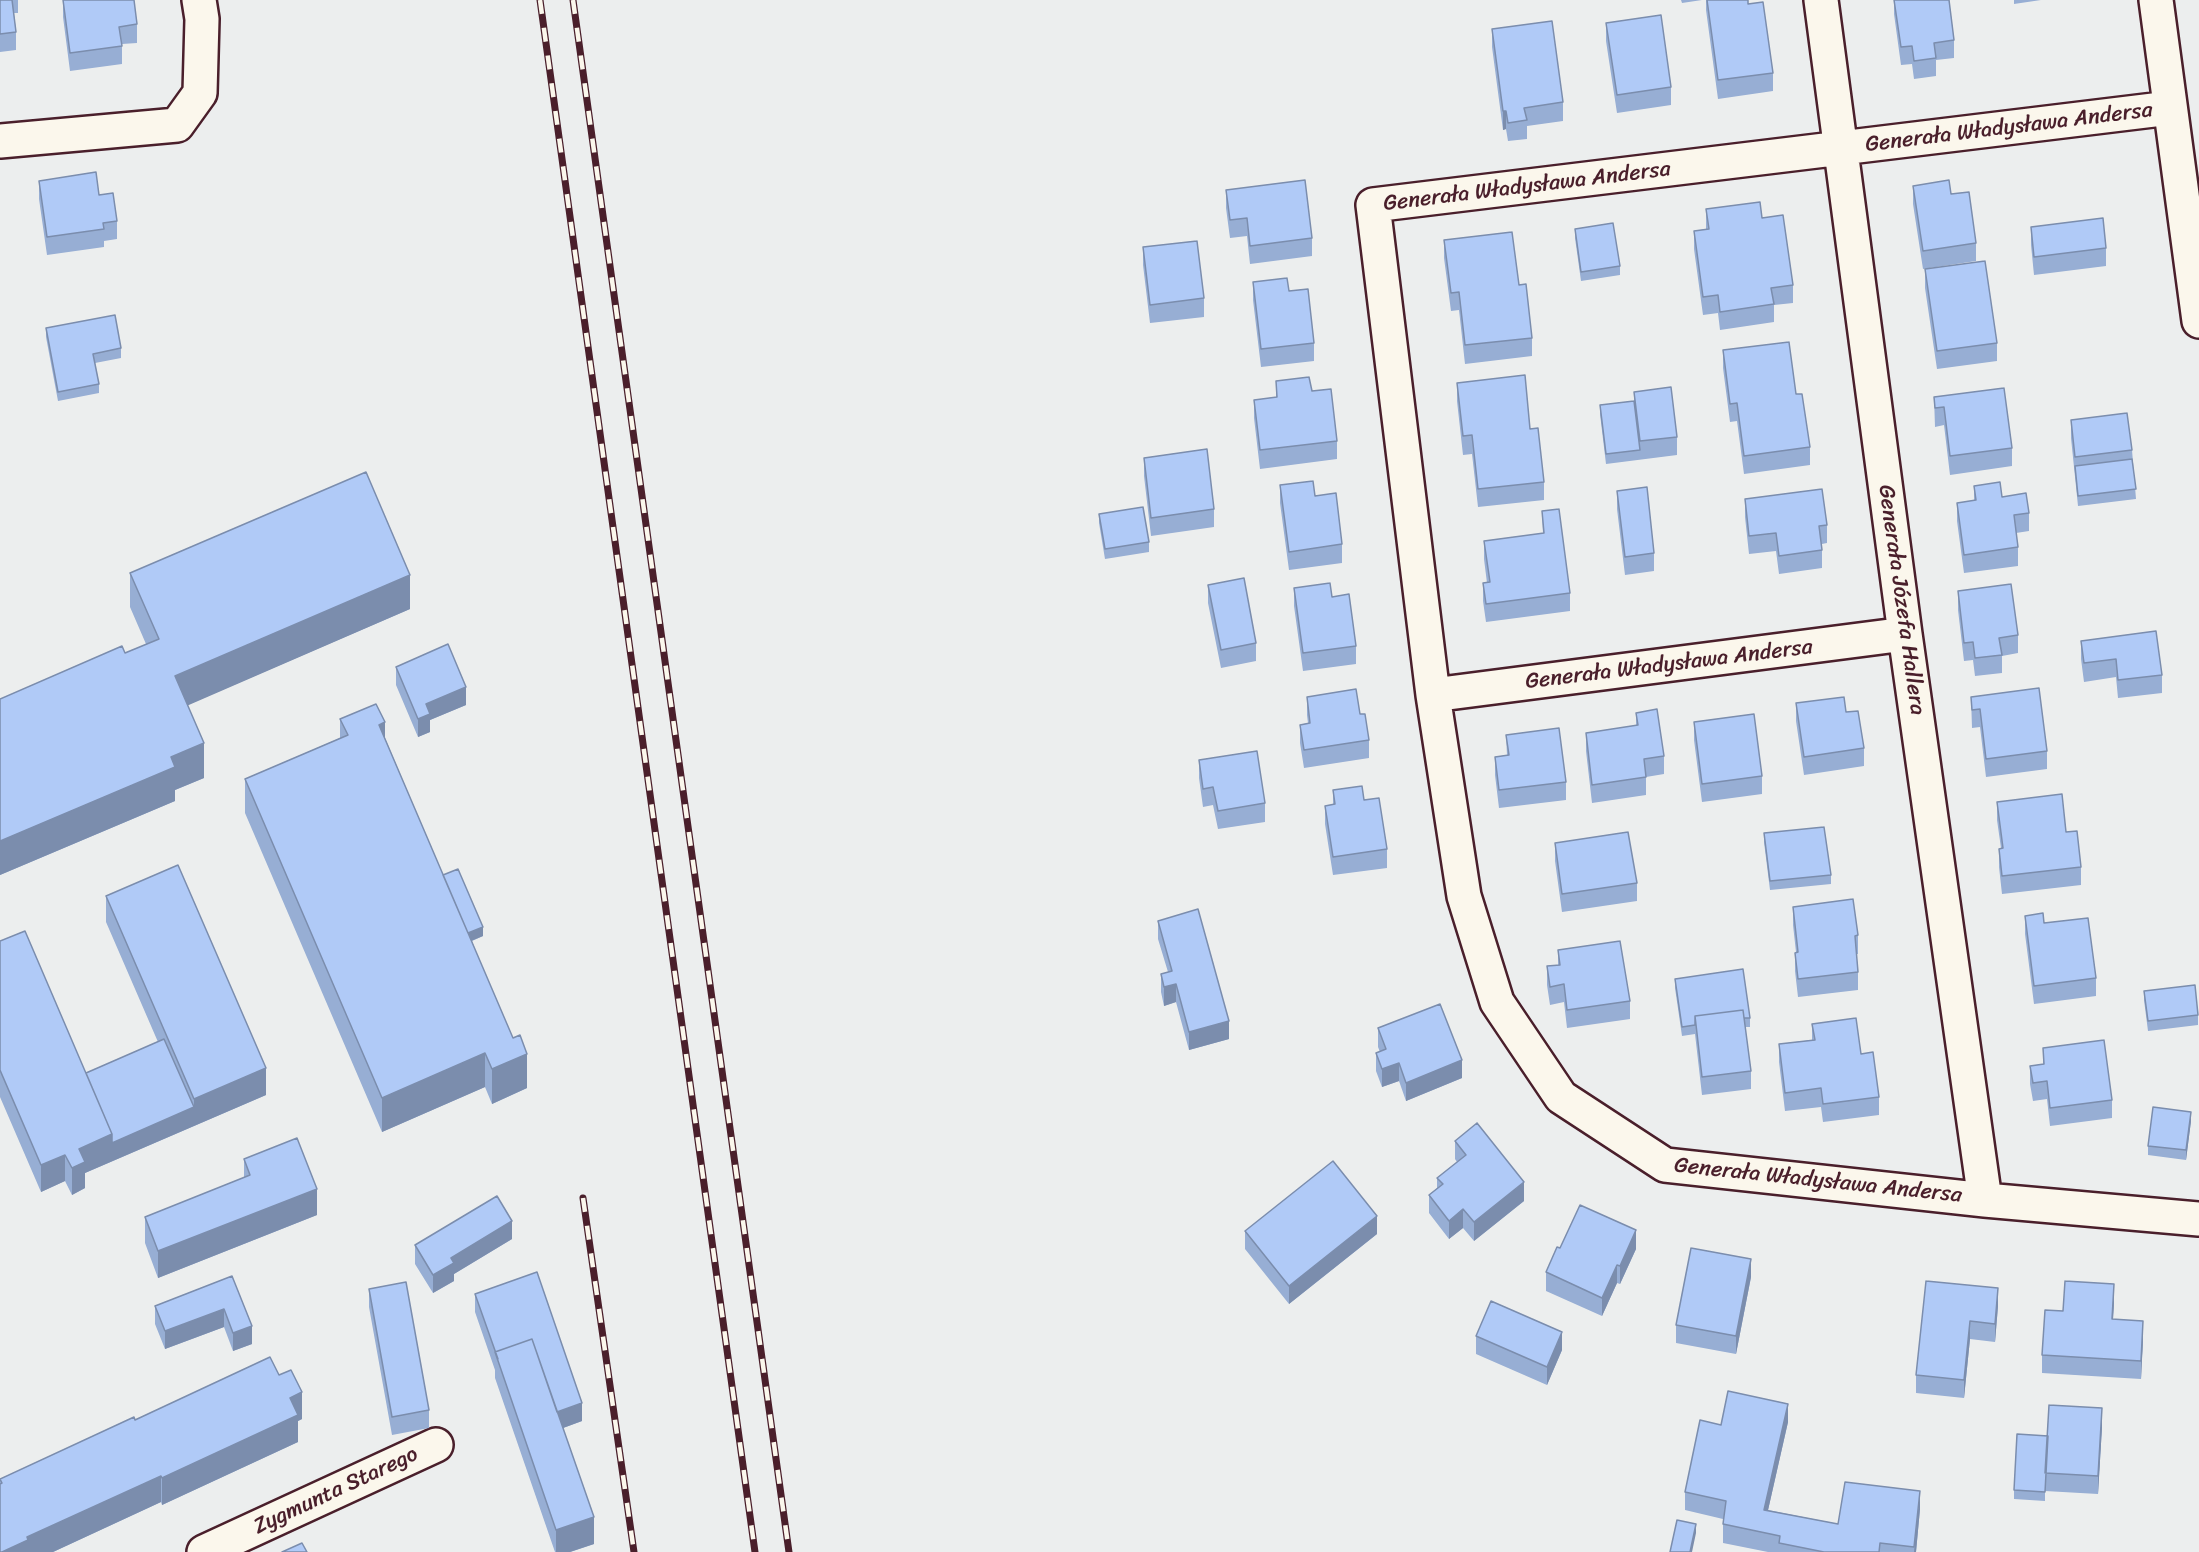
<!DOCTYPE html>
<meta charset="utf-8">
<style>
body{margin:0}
canvas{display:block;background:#eceeee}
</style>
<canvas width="2199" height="1552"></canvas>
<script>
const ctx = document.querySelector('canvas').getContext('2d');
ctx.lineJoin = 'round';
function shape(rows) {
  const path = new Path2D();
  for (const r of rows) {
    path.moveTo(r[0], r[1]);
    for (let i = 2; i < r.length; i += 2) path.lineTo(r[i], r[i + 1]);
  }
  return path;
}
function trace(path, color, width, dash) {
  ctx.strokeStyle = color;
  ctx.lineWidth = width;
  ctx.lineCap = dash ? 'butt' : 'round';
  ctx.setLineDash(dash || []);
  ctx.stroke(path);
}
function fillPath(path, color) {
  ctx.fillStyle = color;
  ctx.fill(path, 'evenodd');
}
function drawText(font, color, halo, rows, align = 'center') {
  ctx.font = font + ' Sriracha,sans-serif';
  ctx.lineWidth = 4.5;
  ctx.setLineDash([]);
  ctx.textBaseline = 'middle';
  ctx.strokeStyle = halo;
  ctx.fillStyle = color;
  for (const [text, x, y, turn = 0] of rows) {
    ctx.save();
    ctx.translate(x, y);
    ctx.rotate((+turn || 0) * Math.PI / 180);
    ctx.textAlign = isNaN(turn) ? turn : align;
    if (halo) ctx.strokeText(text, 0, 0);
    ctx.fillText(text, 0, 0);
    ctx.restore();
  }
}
const minor = shape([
 [1821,0,1905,634,1985,1200],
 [2156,0,2199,321],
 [2170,108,1373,205,1433,695,1464,896,1497,1002,1561,1097,1665,1165,1985,1200,2199,1219],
 [0,141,177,125,200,93,202,19,199,0],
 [1433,695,1905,634],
 [204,1552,436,1445]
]);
trace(minor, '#4a1f2b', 38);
trace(minor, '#fbf7ec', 33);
const rail = shape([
 [540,0,755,1552],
 [573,0,789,1552],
 [583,1198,634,1552]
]);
trace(rail, '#4a1f2b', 7);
trace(rail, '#fbf7ec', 4.5, [14]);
fillPath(shape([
 [0,0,18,0,18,13,14,13,16,32,16,50,0,52],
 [63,0,137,24,137,43,122,44,122,64,70,71,63,17],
 [1681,0,1702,0,1682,3],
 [1706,0,1748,4,1773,73,1773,91,1718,99,1706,10],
 [1894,0,1949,0,1954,40,1954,58,1936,60,1936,76,1914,79,1912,64,1901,65,1894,14],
 [2014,0,2041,0,2014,4],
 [1606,23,1671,87,1671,105,1617,113,1606,41],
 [1492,29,1563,102,1563,121,1527,126,1527,139,1508,141,1506,129,1503,130,1492,47],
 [39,181,99,195,117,221,117,239,104,241,104,247,47,255,39,199],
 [1913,186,1951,194,1976,243,1976,261,1923,269,1913,204],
 [1226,190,1312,238,1312,256,1250,264,1247,236,1230,238,1226,208],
 [1706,209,1762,218,1793,285,1793,303,1774,305,1774,322,1720,330,1718,313,1703,315,1694,249,1694,231,1706,229],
 [2031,227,2106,248,2106,266,2034,275,2031,245],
 [1575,229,1620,266,1620,275,1581,281,1575,238],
 [1444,240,1519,285,1532,338,1532,356,1465,364,1459,310,1451,311,1444,258],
 [1143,247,1204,298,1204,317,1150,323,1143,265],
 [1925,269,1997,343,1997,361,1937,369,1925,288],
 [1253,282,1289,291,1314,343,1314,361,1261,367,1253,300],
 [46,328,121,348,121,358,95,363,99,384,99,393,58,401,46,337],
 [1723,350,1796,394,1810,447,1810,465,1744,474,1737,421,1730,422,1723,368],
 [1276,381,1312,391,1337,441,1337,459,1260,469,1254,418,1254,400,1276,397],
 [1457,383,1530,429,1544,482,1544,500,1478,507,1472,454,1463,455,1457,401],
 [1634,392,1677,437,1677,455,1606,464,1600,414,1600,405,1634,401],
 [1934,397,2012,448,2012,466,1950,475,1944,425,1935,427],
 [2071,420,2132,450,2136,499,2078,506,2071,438],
 [1144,458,1214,509,1214,527,1151,536,1144,476],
 [1280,485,1315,496,1342,544,1342,563,1289,570,1280,503],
 [1974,486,2002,497,2029,513,2029,531,2016,533,2018,547,2018,566,1964,573,1957,521,1957,503,1974,501],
 [1617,491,1654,553,1654,571,1625,575,1617,509],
 [1745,499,1827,525,1827,543,1822,544,1822,568,1779,574,1776,551,1749,554,1745,517],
 [1542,511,1570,593,1570,611,1486,622,1483,601,1483,583,1487,583,1484,559,1484,541,1543,534],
 [1099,514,1149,542,1149,552,1105,559,1099,523],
 [130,573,410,609,187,705,204,778,175,790,175,801,0,875,0,699,125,653,146,644,130,607],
 [1208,585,1256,643,1256,661,1221,668,1208,603],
 [1294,588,1332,597,1356,646,1356,664,1303,671,1294,606],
 [1958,591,2018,635,2018,653,2002,656,2002,673,1975,676,1973,660,1964,661,1958,610],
 [2081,641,2162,675,2162,693,2118,698,2116,677,2084,682,2081,659],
 [396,667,466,705,430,720,430,732,418,737,396,685],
 [1307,697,1360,714,1369,740,1369,758,1304,768,1300,743,1300,725,1308,723,1307,715],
 [1971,697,2047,751,2047,769,1986,777,1980,727,1972,728],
 [1796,703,1846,712,1864,748,1864,766,1804,775,1796,721],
 [1636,713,1664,756,1664,774,1646,777,1646,795,1592,803,1586,751,1586,733,1636,726],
 [340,719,385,738,443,875,483,936,472,941,527,1088,492,1104,485,1087,382,1132,245,813,245,779,340,738],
 [1694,722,1762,776,1762,794,1702,802,1694,740],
 [1506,735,1566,782,1566,800,1499,808,1495,775,1495,757,1507,755],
 [1199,760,1265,803,1265,822,1218,829,1213,805,1203,807,1199,778],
 [1333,790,1364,800,1387,849,1387,868,1333,875,1325,824,1325,806,1333,805],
 [1997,802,2066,832,2081,867,2081,885,2002,894,1999,867,1999,849,2001,848,1997,820],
 [1764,833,1831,875,1831,884,1770,890,1764,842],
 [1555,843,1637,883,1637,901,1562,912,1555,861],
 [106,896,266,1095,85,1173,85,1188,72,1195,65,1181,41,1192,0,1097,0,941,86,1073,158,1042,106,922],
 [1793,907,1858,935,1858,954,1856,954,1858,972,1858,990,1798,997,1795,971,1795,953,1796,952,1793,925],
 [2025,916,2096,978,2096,996,2034,1004,2025,934],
 [1158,921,1229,1039,1189,1050,1176,1002,1164,1006,1161,992,1161,974,1168,972,1158,939],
 [1558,950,1630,1001,1630,1019,1567,1028,1564,1002,1550,1005,1547,985,1547,966,1558,965],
 [1675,979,1750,1018,1750,1027,1745,1027,1751,1071,1751,1089,1702,1095,1695,1034,1682,1036,1675,988],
 [2144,991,2198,1015,2198,1025,2148,1031,2144,1000],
 [1812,1024,1861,1054,1879,1097,1879,1115,1823,1122,1821,1107,1785,1111,1779,1062,1779,1044,1812,1040],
 [1378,1028,1462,1078,1406,1101,1399,1081,1382,1087,1376,1071,1376,1053,1380,1052,1378,1047],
 [2043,1048,2112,1100,2112,1118,2050,1126,2047,1099,2033,1101,2030,1084,2030,1066,2043,1064],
 [2191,1121,2186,1160,2148,1155,2148,1146],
 [1455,1141,1524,1201,1474,1241,1463,1228,1449,1239,1429,1213,1429,1195,1437,1188,1437,1178,1457,1162,1455,1159],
 [244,1159,317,1215,158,1278,145,1243,145,1217,244,1178],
 [1245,1231,1377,1234,1289,1304,1245,1249],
 [512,1239,454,1274,454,1281,433,1293,415,1264,415,1245],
 [1560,1248,1636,1249,1620,1284,1617,1283,1602,1316,1546,1291,1546,1272],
 [232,1276,252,1344,233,1351,224,1327,165,1349,155,1324,155,1306],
 [1751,1277,1736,1354,1676,1343,1676,1325],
 [1998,1288,1998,1306,1995,1342,1970,1339,1964,1398,1916,1393,1916,1375],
 [369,1289,429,1410,429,1428,392,1435,369,1307],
 [475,1294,582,1421,563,1428,594,1544,570,1552,555,1552,495,1378,495,1370,475,1312],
 [2114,1302,2113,1319,2143,1339,2141,1379,2042,1373,2042,1355,2063,1311],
 [1476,1336,1562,1350,1547,1385,1476,1354],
 [279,1375,302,1419,298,1421,298,1442,162,1505,161,1502,53,1552,0,1552,0,1479,135,1420],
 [1788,1422,1768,1510,1838,1524,1920,1509,1916,1552,1768,1552,1723,1543,1723,1519,1685,1510,1685,1492,1721,1425],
 [2102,1427,2098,1494,2045,1491,2045,1488,2045,1501,2014,1499,2014,1490,2048,1436]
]), '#97aed4');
fillPath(shape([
 [1503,111,1506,111,1506,129,1503,130],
 [410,575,410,609,175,711,175,676],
 [466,687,466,705,430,720,430,732,418,737,418,719,426,704],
 [385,722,385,757,379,725],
 [204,743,204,778,175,790,175,801,0,875,0,841,171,757],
 [483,927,483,936,459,946,459,937],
 [1176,984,1176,1002,1164,1006,1164,987],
 [1229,1021,1229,1039,1189,1050,1189,1032],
 [485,1053,485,1087,382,1132,382,1098],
 [527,1054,527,1088,492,1104,492,1069],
 [1462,1060,1462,1078,1406,1101,1406,1083],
 [1399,1063,1399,1081,1382,1087,1382,1069],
 [266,1068,266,1095,194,1126,194,1099],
 [194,1107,194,1126,85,1173,85,1188,72,1195,72,1168,79,1149,112,1134],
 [2191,1112,2191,1121,2186,1160,2186,1150],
 [65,1155,65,1181,41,1192,41,1165],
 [1524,1182,1524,1201,1474,1241,1474,1222],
 [317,1189,317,1215,158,1278,158,1251],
 [1463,1209,1463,1228,1449,1239,1449,1221],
 [1377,1216,1377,1234,1289,1304,1289,1286],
 [512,1221,512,1239,454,1274,454,1281,433,1293,433,1275,451,1258],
 [1636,1230,1636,1249,1620,1284,1620,1266],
 [1751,1259,1751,1277,1736,1354,1736,1336],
 [1617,1265,1617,1283,1602,1316,1602,1298],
 [2114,1284,2114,1302,2112,1337,2112,1319],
 [1998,1288,1998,1306,1995,1342,1995,1324],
 [224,1309,224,1327,165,1349,165,1331],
 [1970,1321,1970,1339,1964,1398,1964,1380],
 [2143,1321,2143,1339,2141,1379,2141,1361],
 [252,1326,252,1344,233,1351,233,1333],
 [1562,1332,1562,1350,1547,1385,1547,1367],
 [302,1392,302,1419,298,1421,298,1442,162,1505,162,1478,290,1398],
 [582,1403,582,1421,555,1431,555,1413],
 [1788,1404,1788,1422,1764,1528,1764,1510],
 [2102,1408,2102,1427,2098,1494,2098,1476],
 [161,1476,161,1502,53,1552,2,1552,27,1537],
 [1920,1491,1920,1509,1916,1552,1914,1552],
 [594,1517,594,1544,570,1552,556,1552,556,1530],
 [1696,1524,1696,1533,1692,1552,1690,1552]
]), '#7b8dad');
const building = shape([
 [0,0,12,0,16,32,0,34,0,0],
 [63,0,134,0,137,24,119,27,122,46,70,53,63,0],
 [1707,0,1748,0,1748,4,1763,2,1773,73,1718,80,1707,0],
 [1894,0,1949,0,1954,40,1934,43,1936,58,1914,61,1912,46,1901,47,1894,0],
 [1661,15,1671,87,1617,95,1606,23,1661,15],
 [1552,21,1563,102,1524,108,1527,120,1508,123,1506,111,1503,111,1492,29,1552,21],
 [96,172,99,195,113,193,117,221,103,223,104,229,47,237,39,181,96,172],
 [1305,180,1312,238,1250,246,1247,218,1230,220,1226,190,1305,180],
 [1949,180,1951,194,1969,192,1976,243,1923,251,1913,186,1949,180],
 [1760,202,1762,218,1783,215,1793,285,1771,288,1774,304,1720,312,1718,295,1703,297,1694,231,1709,229,1706,209,1760,202],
 [2103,218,2106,248,2034,257,2031,227,2103,218],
 [1613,223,1620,266,1581,272,1575,229,1613,223],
 [1512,232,1519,285,1526,284,1532,338,1465,345,1459,292,1451,293,1444,240,1512,232],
 [1197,241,1204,298,1150,305,1143,247,1197,241],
 [1985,261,1997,343,1937,351,1925,269,1985,261],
 [1287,278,1289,291,1308,289,1314,343,1261,349,1253,282,1287,278],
 [115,315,121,348,93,354,99,384,58,392,46,328,115,315],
 [1789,342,1796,394,1802,394,1810,447,1744,456,1737,403,1730,404,1723,350,1789,342],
 [1525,375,1530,429,1538,428,1544,482,1478,489,1472,435,1463,436,1457,383,1525,375],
 [1309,377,1312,391,1331,389,1337,441,1260,450,1254,400,1277,397,1276,381,1309,377],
 [1671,387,1677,437,1640,441,1634,392,1671,387],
 [2004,388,2012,448,1950,456,1944,407,1935,408,1934,397,2004,388],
 [1634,401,1640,450,1606,454,1600,405,1634,401],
 [2127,413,2132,450,2075,457,2071,420,2127,413],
 [1207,449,1214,509,1151,518,1144,458,1207,449],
 [2132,459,2136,489,2078,496,2075,466,2132,459],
 [366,472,410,575,175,676,204,743,171,757,175,767,0,841,0,699,122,646,125,653,159,639,130,573,366,472],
 [1313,481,1315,496,1336,493,1342,544,1289,552,1280,485,1313,481],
 [2000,482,2002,497,2026,493,2029,513,2014,515,2018,547,1964,555,1957,503,1976,500,1974,486,2000,482],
 [1647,487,1654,553,1625,557,1617,491,1647,487],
 [1822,489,1827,525,1819,526,1822,550,1779,556,1776,533,1749,536,1745,499,1822,489],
 [1143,507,1149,542,1105,549,1099,514,1143,507],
 [1559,509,1570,593,1486,604,1483,583,1490,582,1484,541,1544,533,1542,511,1559,509],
 [1244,578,1256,643,1221,650,1208,585,1244,578],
 [1330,583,1332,597,1349,594,1356,646,1303,653,1294,588,1330,583],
 [2011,584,2018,635,1999,638,2002,655,1975,658,1973,642,1964,643,1958,591,2011,584],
 [2156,631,2162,675,2118,680,2116,659,2084,663,2081,641,2156,631],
 [448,644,466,687,426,704,430,714,418,719,396,667,448,644],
 [2039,688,2047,751,1986,759,1980,709,1972,710,1971,697,2039,688],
 [1356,689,1360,714,1365,714,1369,740,1304,750,1300,725,1310,723,1307,697,1356,689],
 [1844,697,1846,712,1858,711,1864,748,1804,757,1796,703,1844,697],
 [376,704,385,722,379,725,513,1038,520,1035,527,1054,492,1069,485,1053,382,1098,245,779,348,735,340,719,376,704],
 [1657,709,1664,756,1644,759,1646,777,1592,785,1586,733,1638,725,1636,713,1657,709],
 [1754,714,1762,776,1702,784,1694,722,1754,714],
 [1559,728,1566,782,1499,790,1495,757,1509,755,1506,735,1559,728],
 [1257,751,1265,803,1218,811,1213,787,1203,789,1199,760,1257,751],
 [1362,786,1364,800,1379,798,1387,849,1333,857,1325,806,1335,804,1333,790,1362,786],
 [2062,794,2066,832,2077,831,2081,867,2002,876,1999,849,2003,848,1997,802,2062,794],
 [1824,827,1831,875,1770,881,1764,833,1824,827],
 [1628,832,1637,883,1562,894,1555,843,1628,832],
 [178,865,266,1068,194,1099,106,896,178,865],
 [458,869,483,927,468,933,443,875,458,869],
 [1853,899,1858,935,1855,936,1858,972,1798,979,1795,953,1798,952,1793,907,1853,899],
 [1198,909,1229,1021,1189,1032,1176,984,1164,987,1161,974,1172,971,1158,921,1198,909],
 [2043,913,2044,923,2088,918,2096,978,2034,986,2025,916,2043,913],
 [25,931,112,1134,79,1149,85,1162,72,1168,65,1155,41,1165,0,1070,0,941,25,931],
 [1620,941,1630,1001,1567,1010,1564,984,1550,987,1547,966,1560,965,1558,950,1620,941],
 [1743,969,1750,1018,1744,1018,1743,1010,1695,1016,1695,1025,1682,1027,1675,979,1743,969],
 [2195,985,2198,1015,2148,1021,2144,991,2195,985],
 [1440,1004,1462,1060,1406,1083,1399,1063,1382,1069,1376,1053,1386,1049,1378,1028,1440,1004],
 [1743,1010,1751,1071,1702,1077,1695,1016,1743,1010],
 [1856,1018,1861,1054,1873,1052,1879,1097,1823,1104,1821,1088,1785,1093,1779,1044,1815,1040,1812,1024,1856,1018],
 [164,1039,194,1107,112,1143,112,1134,86,1073,164,1039],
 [2104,1040,2112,1100,2050,1108,2047,1081,2033,1083,2030,1066,2044,1064,2043,1048,2104,1040],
 [2153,1107,2191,1112,2186,1150,2148,1146,2153,1107],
 [1477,1123,1524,1182,1474,1222,1463,1209,1449,1221,1429,1195,1443,1184,1437,1178,1466,1155,1455,1141,1477,1123],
 [297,1138,317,1189,158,1251,145,1217,250,1175,244,1159,297,1138],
 [1333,1161,1377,1216,1289,1286,1245,1231,1333,1161],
 [497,1196,512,1221,451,1258,454,1263,433,1275,415,1245,497,1196],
 [1580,1205,1636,1230,1620,1266,1617,1265,1602,1298,1546,1272,1557,1247,1560,1248,1580,1205],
 [1691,1248,1751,1259,1736,1336,1676,1325,1691,1248],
 [537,1272,582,1403,557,1412,532,1339,495,1352,498,1359,475,1294,537,1272],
 [232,1276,252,1326,233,1333,224,1309,165,1331,155,1306,232,1276],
 [1926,1281,1998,1288,1995,1324,1970,1321,1964,1380,1916,1375,1926,1281],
 [2065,1281,2114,1284,2112,1319,2143,1321,2141,1361,2042,1355,2045,1310,2063,1311,2065,1281],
 [406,1282,429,1410,392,1417,369,1289,406,1282],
 [1491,1301,1562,1332,1547,1367,1476,1336,1491,1301],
 [532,1339,594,1517,556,1530,495,1352,532,1339],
 [270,1357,279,1375,291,1370,302,1392,290,1398,298,1415,162,1478,161,1476,27,1537,28,1540,2,1552,0,1552,0,1484,2,1483,0,1479,134,1417,135,1420,270,1357],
 [1728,1391,1788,1404,1764,1510,1838,1524,1845,1482,1920,1491,1914,1547,1880,1543,1879,1552,1824,1552,1779,1543,1780,1536,1723,1524,1726,1501,1685,1492,1700,1420,1721,1425,1728,1391],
 [2049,1405,2102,1408,2098,1476,2045,1473,2049,1405],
 [2017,1434,2048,1436,2045,1492,2014,1490,2017,1434],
 [1677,1520,1696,1524,1690,1552,1670,1552,1677,1520],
 [302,1543,307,1552,282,1552,302,1543]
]);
fillPath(building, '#b0caf7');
trace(building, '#7b8dad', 1.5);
drawText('22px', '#4a1f2b', '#fbf7ec', [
 ["Generała Władysława Andersa",2009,128,-7],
 ["Generała Władysława Andersa",1527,187,-7],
 ["Generała Józefa Hallera",1901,600,82],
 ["Generała Władysława Andersa",1669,665,-7],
 ["Generała Władysława Andersa",1818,1181,6],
 ["Zygmunta Starego",336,1491,-25]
]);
</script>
